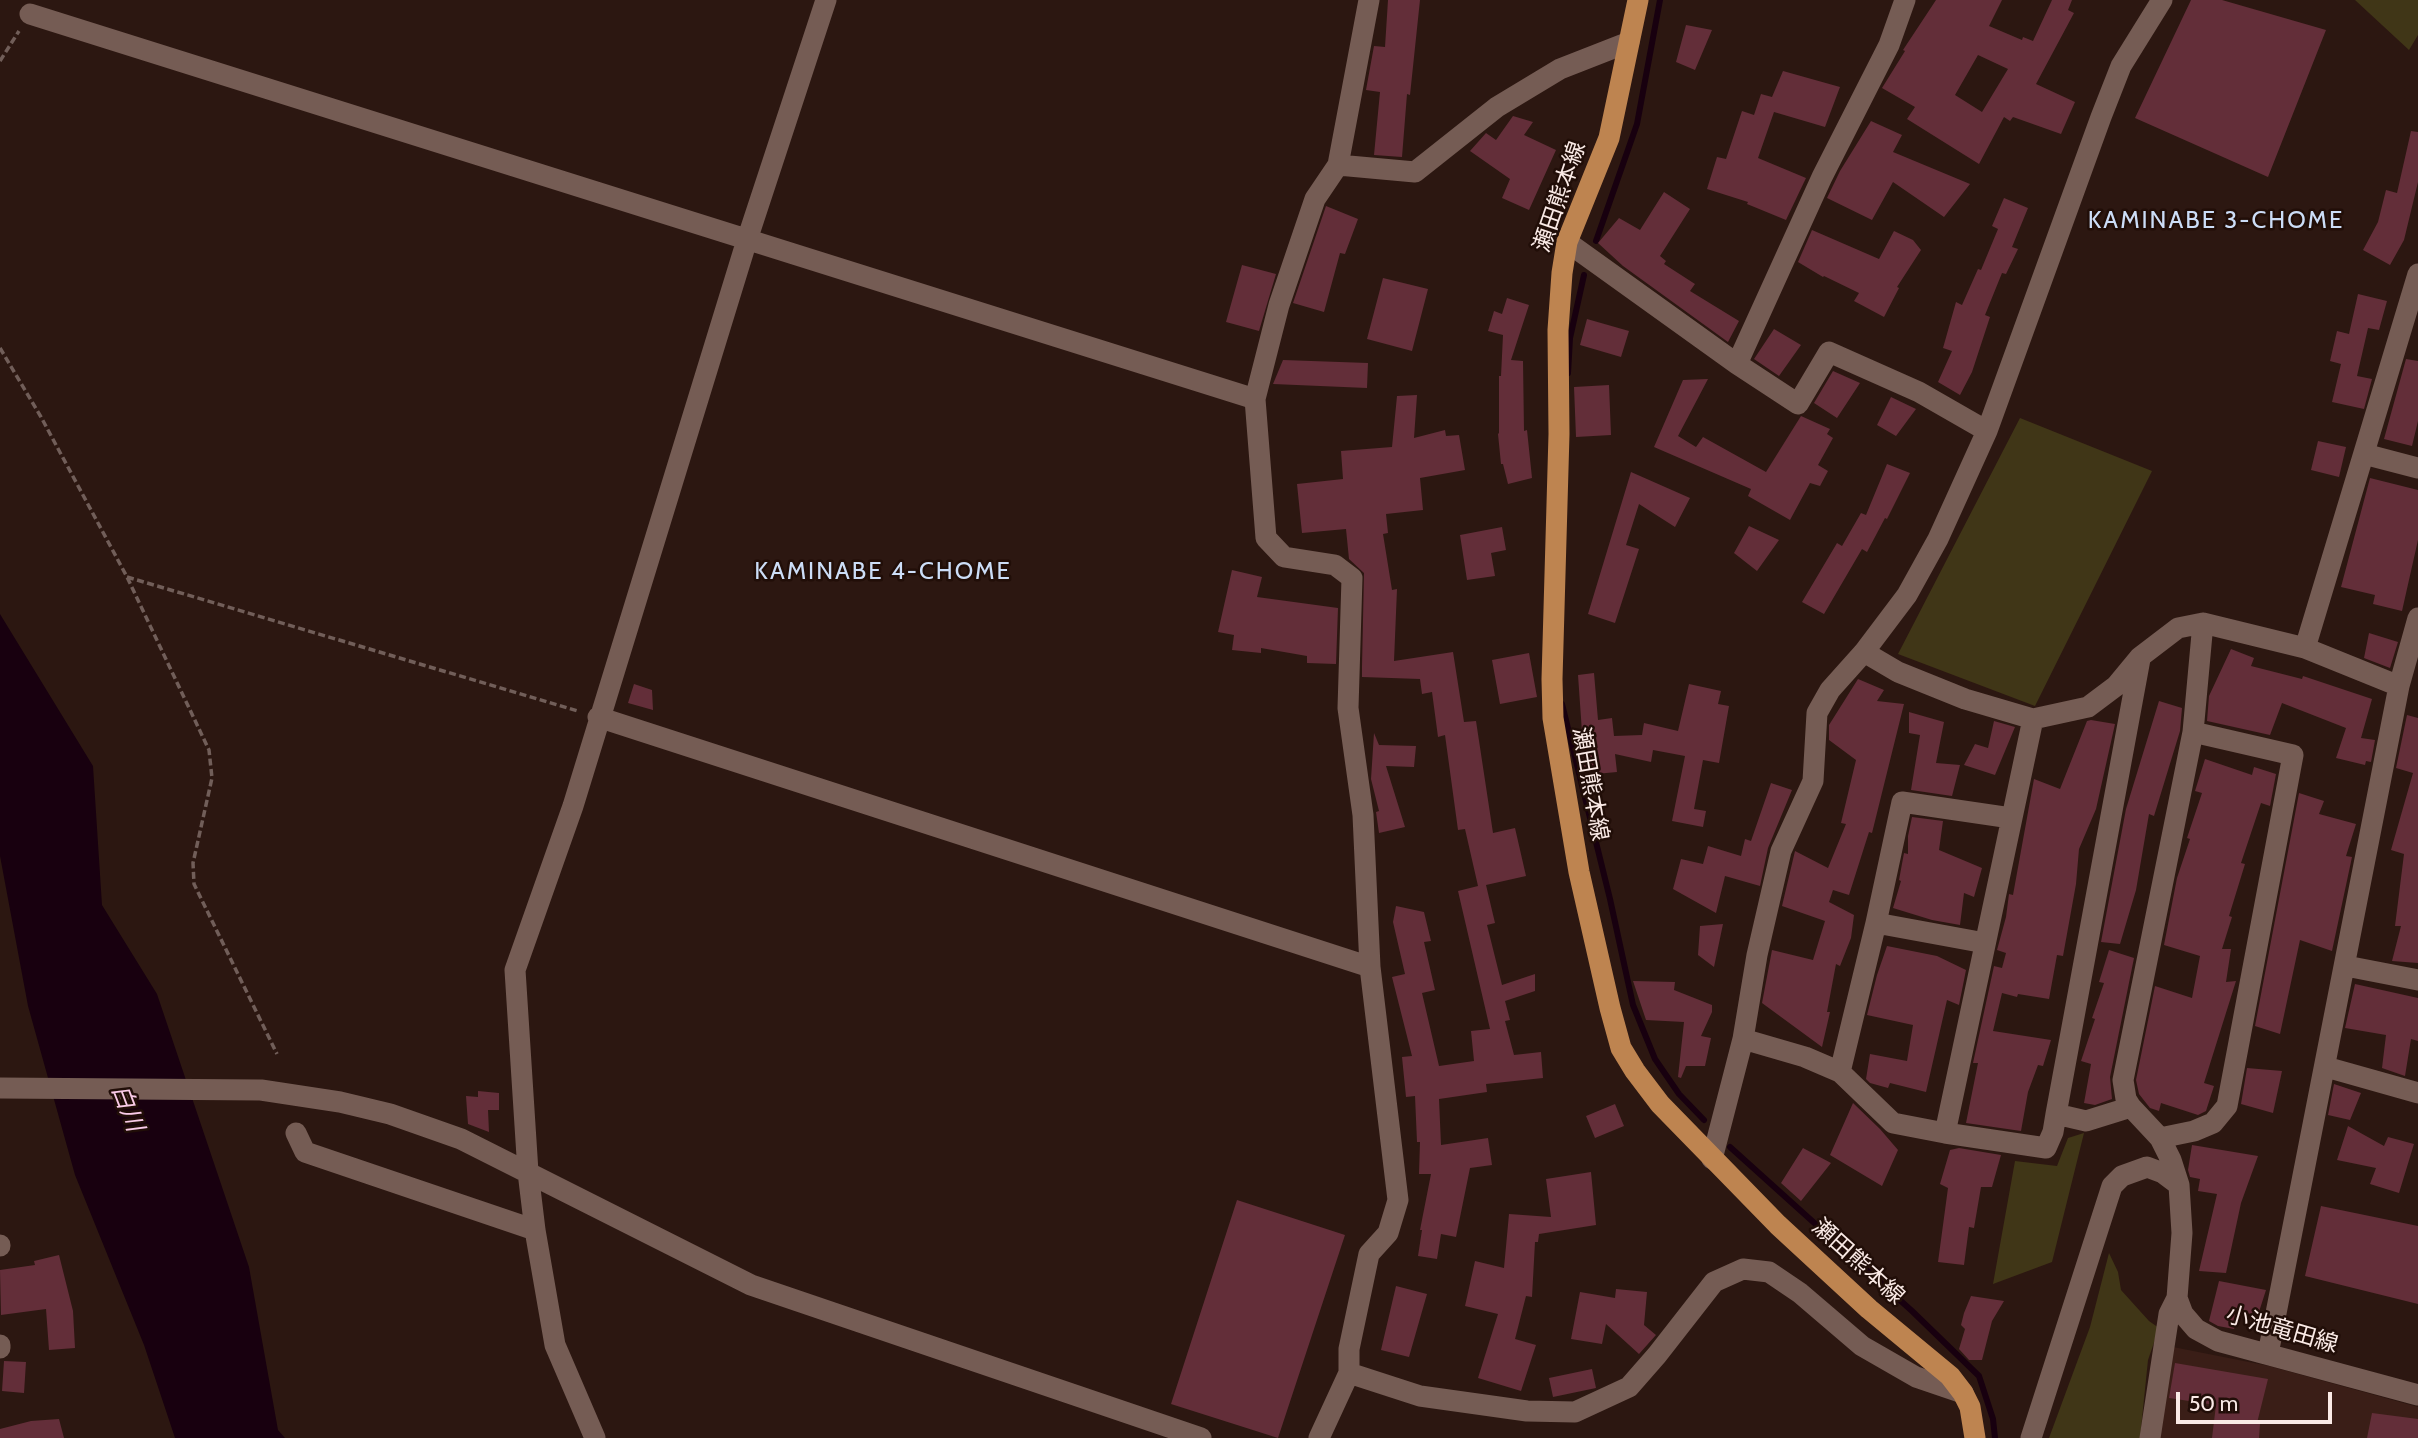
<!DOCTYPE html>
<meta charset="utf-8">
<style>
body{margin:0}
#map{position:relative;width:2418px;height:1438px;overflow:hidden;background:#2c1711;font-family:Cabin,sans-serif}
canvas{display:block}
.scale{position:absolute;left:2176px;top:1392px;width:156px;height:32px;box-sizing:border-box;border:4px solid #faeae6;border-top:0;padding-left:9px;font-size:21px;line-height:24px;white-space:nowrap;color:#faeae6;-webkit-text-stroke:5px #210e08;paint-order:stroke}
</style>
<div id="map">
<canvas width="2418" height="1438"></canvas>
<div class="scale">50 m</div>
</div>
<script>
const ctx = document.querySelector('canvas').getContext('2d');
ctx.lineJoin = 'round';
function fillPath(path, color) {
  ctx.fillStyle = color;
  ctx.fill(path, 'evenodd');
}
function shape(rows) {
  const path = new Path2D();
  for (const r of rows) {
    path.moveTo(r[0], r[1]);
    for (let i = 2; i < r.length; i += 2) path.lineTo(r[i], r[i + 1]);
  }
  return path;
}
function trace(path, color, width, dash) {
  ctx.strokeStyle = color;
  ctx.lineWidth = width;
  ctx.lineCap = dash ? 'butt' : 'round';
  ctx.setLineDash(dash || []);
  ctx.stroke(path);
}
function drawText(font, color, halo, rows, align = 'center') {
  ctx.font = font + ' Cabin,"Noto Sans JP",sans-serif';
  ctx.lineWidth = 5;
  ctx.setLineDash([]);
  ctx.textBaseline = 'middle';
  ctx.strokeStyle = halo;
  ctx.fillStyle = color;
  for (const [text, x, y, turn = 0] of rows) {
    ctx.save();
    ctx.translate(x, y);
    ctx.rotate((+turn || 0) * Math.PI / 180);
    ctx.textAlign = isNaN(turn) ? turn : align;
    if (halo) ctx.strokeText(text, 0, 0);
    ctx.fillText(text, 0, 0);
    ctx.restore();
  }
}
fillPath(shape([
 [2173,1347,2269,1366,2418,1407,2418,1438,2158,1438]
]), '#3a1e17');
fillPath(shape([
 [2355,0,2418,0,2418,35,2409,50],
 [2020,418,2152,471,2035,706,1898,654],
 [2084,1133,2052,1262,1993,1284,2015,1161,2057,1166,2068,1138],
 [2109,1253,2118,1272,2121,1290,2149,1321,2159,1328,2148,1360,2140,1438,2049,1438,2090,1327]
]), '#403617');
fillPath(shape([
 [0,614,93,766,102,905,157,994,249,1267,278,1430,285,1438,175,1438,144,1345,75,1175,28,1006,0,856]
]), '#18000f');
trace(shape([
 [1596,241,1637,124,1660,0],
 [1568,373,1570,338,1584,275],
 [1562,704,1610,899,1633,1005,1655,1059,1679,1094,1704,1120],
 [1730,1147,1912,1311,1979,1376,1993,1419,1995,1438]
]), '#18000f', 6);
fillPath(shape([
 [1388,0,1420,0,1410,95,1407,94,1402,157,1374,155,1380,92,1366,90,1374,46,1385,47],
 [1936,0,2002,0,1989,26,2022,40,2023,37,2033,41,2052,0,2072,0,2068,10,2074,13,2036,84,2075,102,2061,134,2013,117,2010,121,2004,117,1979,164,1907,119,1915,107,1882,88,1905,51,1903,50],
 [1978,55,2008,69,1982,112,1955,95],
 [2191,0,2222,0,2326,30,2268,177,2135,118],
 [1686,25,1712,30,1695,70,1676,62],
 [1783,71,1840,87,1825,127,1774,112,1758,158,1806,178,1786,220,1747,204,1748,202,1707,189,1717,157,1726,159,1742,111,1754,115,1761,94,1772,97],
 [1513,116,1533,122,1524,135,1556,150,1529,210,1502,198,1510,179,1470,151,1486,133,1496,140],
 [1871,121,1902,135,1893,152,1970,184,1944,217,1893,182,1872,220,1827,198,1840,171],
 [2411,131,2418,132,2418,182,2404,240,2390,265,2363,250,2378,222,2386,190,2397,193],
 [1664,192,1690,209,1660,256,1666,261,1664,264,1695,284,1690,291,1739,321,1728,342,1623,266,1598,243,1619,218,1640,230],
 [2004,198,2028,208,2012,247,2018,249,2006,274,2002,273,1985,315,1990,317,1972,372,1960,395,1938,382,1952,351,1943,348,1956,302,1962,305,1978,269,1981,270,1998,229,1992,226],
 [1326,206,1358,219,1345,254,1340,253,1324,312,1293,303],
 [1812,230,1879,259,1894,231,1913,240,1921,250,1897,287,1899,288,1884,317,1854,301,1859,293,1824,276,1823,277,1798,262],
 [1242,265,1276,274,1259,331,1226,322],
 [1383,278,1428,289,1412,351,1367,339],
 [2358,294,2387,301,2379,330,2368,328,2357,376,2372,379,2364,409,2332,402,2341,364,2330,361,2337,331,2349,334],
 [1507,298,1529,305,1511,360,1523,361,1524,431,1527,430,1532,478,1508,484,1503,464,1501,464,1498,434,1499,433,1499,376,1501,376,1503,335,1488,331,1494,311,1502,314],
 [1587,319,1629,331,1621,357,1580,345],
 [1774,329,1801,345,1779,376,1754,359],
 [2406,359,2418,361,2418,421,2412,446,2384,439],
 [1283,360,1368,363,1367,388,1273,384],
 [1833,371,1860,383,1837,418,1814,403],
 [1708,379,1678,436,1696,447,1703,437,1766,472,1801,416,1830,429,1827,434,1833,438,1818,465,1828,471,1820,486,1810,483,1790,520,1748,496,1751,489,1654,447,1683,380],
 [1609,385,1611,435,1576,437,1574,387],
 [1417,395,1414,438,1445,430,1446,436,1459,435,1465,470,1420,478,1423,510,1386,514,1388,533,1383,534,1392,590,1397,589,1394,661,1453,652,1464,722,1476,721,1493,833,1515,828,1526,876,1486,885,1495,923,1487,925,1502,985,1535,974,1535,991,1505,1001,1510,1020,1505,1021,1514,1055,1541,1052,1543,1078,1486,1084,1487,1092,1439,1099,1441,1145,1488,1138,1492,1165,1470,1168,1456,1237,1441,1234,1437,1259,1418,1256,1422,1230,1420,1230,1431,1174,1419,1174,1420,1142,1417,1142,1415,1096,1406,1097,1402,1057,1412,1056,1392,977,1405,974,1393,922,1396,906,1424,912,1431,941,1424,942,1435,990,1422,993,1439,1066,1474,1061,1471,1031,1490,1029,1458,891,1478,886,1465,829,1458,830,1445,735,1438,737,1432,692,1422,694,1420,679,1362,677,1362,666,1366,666,1362,666,1364,573,1349,559,1346,529,1302,533,1297,484,1343,479,1341,451,1392,447,1397,396],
 [1891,397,1916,409,1896,436,1877,425],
 [2318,441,2346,447,2339,477,2311,470],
 [1887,464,1910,473,1887,519,1885,518,1867,552,1862,549,1824,614,1802,602,1837,543,1842,546,1861,513,1866,515],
 [1631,472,1690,498,1675,527,1639,504,1626,545,1639,549,1615,623,1588,614],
 [2370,478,2418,490,2418,540,2402,611,2373,604,2375,595,2341,587],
 [1749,526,1779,540,1757,571,1734,553],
 [1502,527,1506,550,1491,553,1495,576,1467,580,1460,535],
 [1232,570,1262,577,1257,597,1338,608,1336,664,1307,663,1307,656,1261,648,1261,653,1232,650,1234,635,1218,632],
 [2369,633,2398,642,2390,668,2364,658],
 [2231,649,2254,658,2251,666,2302,679,2303,676,2372,699,2361,738,2375,740,2371,762,2366,761,2365,765,2336,758,2346,728,2282,703,2270,735,2207,721,2209,696],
 [1529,653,1537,697,1500,704,1492,660],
 [1594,673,1598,720,1612,718,1614,736,1642,735,1644,723,1678,731,1689,684,1721,691,1718,704,1729,706,1719,763,1703,760,1694,809,1706,811,1703,827,1672,821,1685,756,1653,750,1651,762,1615,754,1617,772,1585,775,1578,675],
 [1858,679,1884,690,1877,701,1904,704,1872,833,1869,832,1849,895,1833,890,1829,902,1854,915,1851,938,1840,966,1836,964,1827,1012,1830,1012,1822,1047,1762,1003,1772,950,1813,960,1825,921,1782,906,1795,851,1828,868,1846,824,1841,823,1856,760,1829,740,1829,725],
 [634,684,652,690,653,710,628,703],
 [2159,701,2182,708,2180,731,2154,816,2149,814,2136,890,2120,944,2101,942,2126,809],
 [1909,712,1944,722,1936,763,1960,765,1952,796,1911,790,1920,735,1909,733],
 [2407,715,2418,718,2418,963,2392,961,2401,926,2395,926,2404,854,2391,850,2413,773,2396,768],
 [2091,720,2115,724,2096,809,2079,849,2076,884,2063,956,2057,955,2049,999,2018,994,2017,997,2002,993,1993,1031,2051,1040,2043,1066,2038,1065,2028,1092,2021,1131,1966,1123,1978,1063,1973,1063,1994,966,2002,968,2006,953,1997,950,2006,917,2009,894,2013,895,2034,779,2060,789,2087,721],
 [1994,721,2015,727,1995,775,1964,765,1975,744,1988,748],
 [1374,733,1379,745,1416,746,1414,767,1386,766,1405,827,1379,833,1376,812,1379,811,1371,779],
 [2205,759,2252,775,2254,767,2276,774,2270,806,2261,803,2241,863,2245,864,2229,916,2232,917,2222,949,2231,949,2226,982,2236,981,2204,1083,2214,1086,2206,1111,2198,1115,2161,1103,2159,1111,2150,1108,2139,1094,2136,1080,2155,986,2192,998,2200,956,2164,945,2177,878,2190,839,2187,838,2202,793,2195,791],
 [1771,783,1792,790,1768,848,1760,886,1725,876,1716,913,1673,889,1681,859,1703,864,1708,846,1741,856,1745,839,1751,841],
 [2299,793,2324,801,2319,814,2356,824,2346,856,2352,857,2332,951,2300,940,2280,1034,2255,1026],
 [1912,817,1943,821,1939,850,1982,868,1974,897,1964,893,1960,925,1932,920,1893,908,1901,881,1899,880,1904,853,1908,854,1908,836],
 [1723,924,1714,967,1698,955,1700,926],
 [1887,946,1937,956,1966,970,1959,1005,1947,1000,1926,1092,1890,1083,1888,1088,1870,1083,1866,1079,1870,1054,1907,1061,1913,1025,1867,1015,1877,975],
 [2109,950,2134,958,2110,1077,2112,1099,2095,1105,2084,1103,2091,1064,2081,1061,2095,1019,2092,1018,2104,983,2099,982],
 [1633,981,1675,982,1674,990,1712,1005,1712,1012,1701,1036,1711,1038,1705,1066,1686,1066,1681,1078,1678,1077,1684,1022,1646,1020],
 [2355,984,2418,998,2418,1041,2411,1039,2405,1076,2382,1068,2386,1035,2345,1028],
 [2247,1068,2282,1071,2273,1113,2241,1104],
 [2334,1084,2361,1093,2350,1120,2328,1115],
 [478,1091,499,1093,499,1110,488,1110,489,1132,468,1124,466,1096,478,1097],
 [1853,1103,1880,1129,1898,1150,1882,1186,1830,1155],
 [1615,1104,1624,1126,1595,1138,1586,1116],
 [2348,1126,2384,1146,2388,1137,2414,1144,2399,1193,2370,1184,2376,1168,2337,1160],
 [2192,1145,2258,1156,2241,1203,2226,1273,2199,1271,2217,1194,2198,1191,2200,1179,2190,1177,2188,1170],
 [1803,1148,1831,1163,1801,1201,1781,1183],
 [1959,1148,2001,1155,1992,1187,1981,1187,1974,1228,1969,1227,1964,1265,1938,1262,1948,1188,1940,1184,1950,1150],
 [1591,1172,1596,1225,1539,1234,1538,1242,1535,1242,1532,1297,1526,1296,1515,1339,1536,1345,1521,1391,1478,1378,1498,1314,1465,1306,1475,1261,1504,1268,1509,1214,1551,1217,1546,1179],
 [1237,1200,1345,1235,1278,1438,1171,1404],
 [2321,1206,2418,1226,2418,1304,2305,1276],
 [59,1255,73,1311,75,1348,49,1350,46,1309,1,1315,0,1270,35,1265,34,1261],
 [2219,1281,2266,1290,2258,1315,2240,1312,2234,1329,2218,1326,2209,1321],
 [1396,1286,1427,1294,1409,1357,1381,1350],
 [1616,1289,1647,1292,1644,1325,1656,1335,1639,1354,1606,1324,1602,1344,1571,1339,1580,1292,1615,1298],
 [1971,1296,2004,1301,1992,1321,1982,1360,1969,1360,1959,1349,1965,1329,1961,1325,1964,1313],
 [4,1361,26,1362,24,1393,2,1391],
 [2175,1363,2268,1379,2257,1423,2260,1424,2259,1438,2212,1438,2216,1405,2169,1398],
 [1592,1369,1596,1388,1553,1397,1549,1378],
 [2372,1413,2418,1419,2418,1438,2367,1438],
 [59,1419,64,1438,0,1438,0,1429,31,1421]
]), '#632e39');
trace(shape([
 [0,61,19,31],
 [0,348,41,417,127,577,209,750,212,778,193,863,194,884,277,1054],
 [127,577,578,711]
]), '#715e59', 3.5, [7, 3.5]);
trace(shape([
 [30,14,1255,399],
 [1338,165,1415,172,1497,107,1560,69,1629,42],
 [1567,242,1737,364,1798,404,1829,352,1919,392,1987,431,1938,539,1907,595,1864,652,1830,690,1817,713,1813,781,1781,851,1757,955,1743,1039,1712,1159],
 [1737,364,1822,177,1889,45,1905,0],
 [1987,431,2101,117,2121,66,2162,0],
 [2364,454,2418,468],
 [2203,623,2193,732,2123,1080,2126,1099,2131,1107,2160,1138,2171,1160,2179,1185,2182,1233,2177,1298,2183,1314,2196,1329,2218,1341,2418,1395],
 [2305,648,2418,274],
 [1864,652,1898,672,1965,699,2033,719,2088,707,2116,686,2140,657,2178,628,2203,623,2305,648,2399,686],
 [598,717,1370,967],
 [1876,923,1985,943],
 [2346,966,2418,980],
 [1743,1039,1805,1057,1840,1072,1893,1123,1945,1133,2046,1148,2053,1132,2056,1114,2086,1121,2131,1107],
 [2326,1067,2418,1093],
 [1840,1072,1876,923,1902,802,2011,818],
 [0,1088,261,1090,340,1102,390,1114,461,1139,751,1285,1201,1438],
 [2056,1114,2140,659],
 [296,1133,305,1152,535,1230],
 [1945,1133,2033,719],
 [2160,1138,2194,1131,2213,1123,2227,1106,2293,755,2193,732],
 [0,1245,0,1246],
 [0,1345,0,1348],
 [2268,1354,2399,686,2418,618],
 [1349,1373,1420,1396,1527,1411,1575,1412,1629,1387,1657,1355,1714,1282,1743,1269,1769,1272,1800,1293,1862,1346,1916,1377,1963,1393],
 [595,1438,555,1345,535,1230,528,1172,515,970,573,806,747,240,826,0],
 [1319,1438,1349,1373,1349,1349,1369,1254,1388,1233,1398,1200,1370,967,1363,815,1348,708,1352,578,1335,565,1284,557,1266,538,1255,399,1279,305,1315,199,1338,165,1369,0],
 [2031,1438,2112,1186,2122,1176,2147,1167,2163,1173,2179,1185],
 [2150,1438,2169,1314,2177,1298]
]), '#755c54', 21);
trace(shape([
 [1638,0,1609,138,1567,242,1562,273,1558,330,1559,434,1552,679,1553,718,1579,872,1610,1008,1621,1048,1635,1071,1660,1104,1778,1225,1869,1309,1950,1376,1963,1393,1970,1407,1975,1438]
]), '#be8450', 21);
drawText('23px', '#faeae6', '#210e08', [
 ["瀬田熊本線",1560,197,-71],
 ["瀬田熊本線",1590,784,80],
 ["瀬田熊本線",1858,1262,42],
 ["小池竜田線",2282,1330,16]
]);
ctx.letterSpacing = '2px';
drawText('24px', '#ccddf7', '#210e08', [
 ["KAMINABE 3-CHOME",2216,221],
 ["KAMINABE 4-CHOME",883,572]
]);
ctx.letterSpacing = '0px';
drawText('italic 24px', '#facbe8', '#210e08', [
 ["白川",127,1108,69]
]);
</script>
